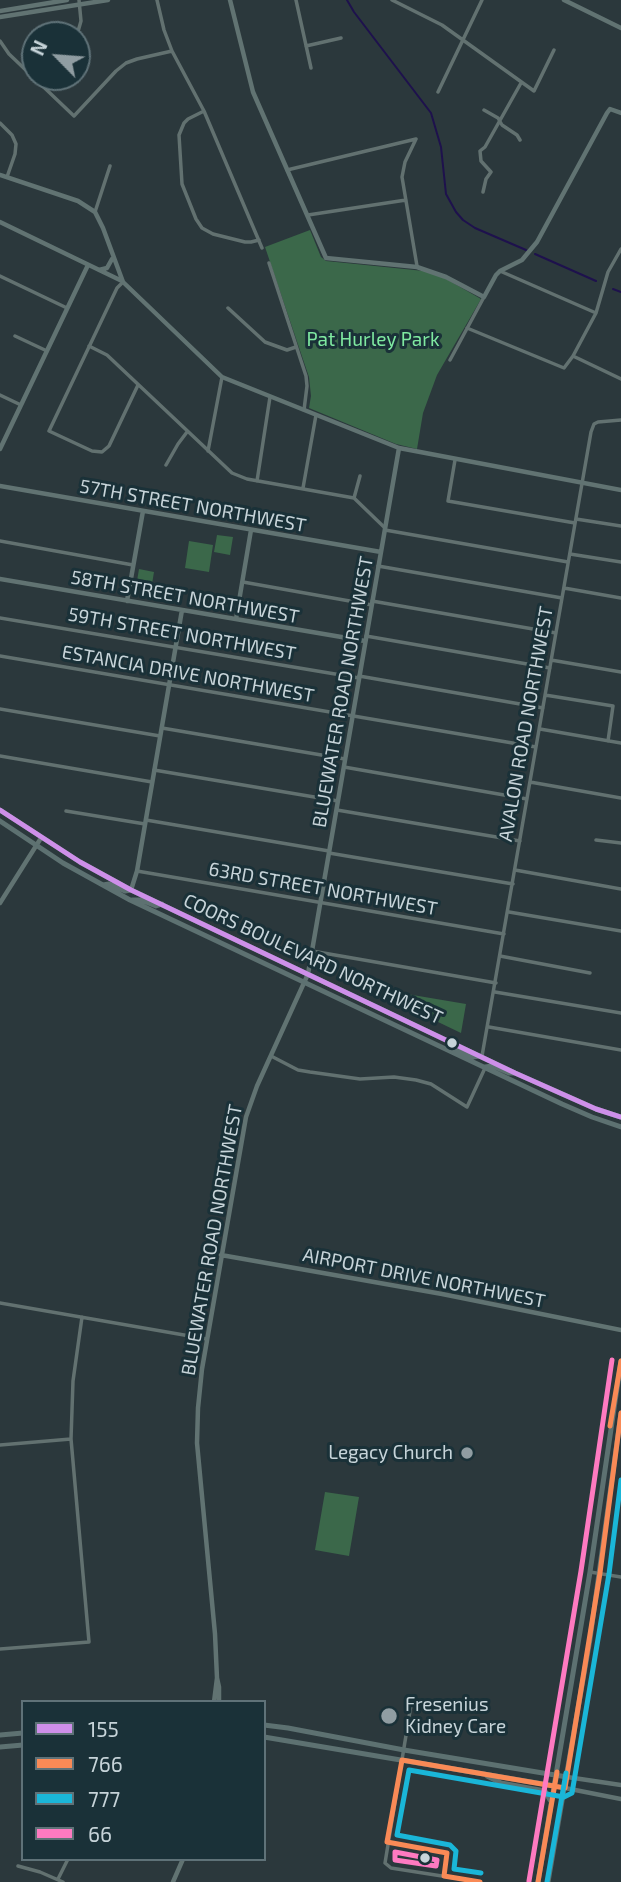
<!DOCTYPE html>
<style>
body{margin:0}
#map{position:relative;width:621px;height:1882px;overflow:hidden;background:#2b383c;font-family:"Exo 2",sans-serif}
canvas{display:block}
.legend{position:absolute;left:21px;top:1700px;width:245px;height:161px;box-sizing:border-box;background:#1a3138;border:2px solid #5f7278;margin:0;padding:9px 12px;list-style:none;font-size:21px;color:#c7d4d9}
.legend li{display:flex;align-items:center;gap:14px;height:35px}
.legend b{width:35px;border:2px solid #5f7278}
.north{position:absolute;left:21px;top:21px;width:70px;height:70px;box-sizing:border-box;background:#1a3138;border:2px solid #5f7278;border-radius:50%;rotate:295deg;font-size:19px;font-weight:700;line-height:28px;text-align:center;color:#c7d4d9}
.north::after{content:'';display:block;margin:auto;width:24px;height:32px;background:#909da2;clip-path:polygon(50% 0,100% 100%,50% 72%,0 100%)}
</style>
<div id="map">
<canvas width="621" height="1882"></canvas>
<ul class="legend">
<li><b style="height:9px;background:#ce8fe9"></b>155</li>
<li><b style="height:9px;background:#f98a56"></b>766</li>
<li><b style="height:9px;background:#1ab6d8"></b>777</li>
<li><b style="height:9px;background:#fe7ac1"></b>66</li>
</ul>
<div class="north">N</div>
</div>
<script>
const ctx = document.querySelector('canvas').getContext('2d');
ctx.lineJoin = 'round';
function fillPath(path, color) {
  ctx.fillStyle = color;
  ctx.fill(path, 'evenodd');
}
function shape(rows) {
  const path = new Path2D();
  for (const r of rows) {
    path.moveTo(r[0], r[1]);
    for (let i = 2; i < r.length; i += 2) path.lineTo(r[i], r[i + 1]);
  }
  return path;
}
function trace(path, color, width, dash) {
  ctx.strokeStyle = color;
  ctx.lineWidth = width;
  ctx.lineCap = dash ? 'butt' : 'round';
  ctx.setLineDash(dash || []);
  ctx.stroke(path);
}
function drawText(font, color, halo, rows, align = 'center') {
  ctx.font = font + ' "Exo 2",sans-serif';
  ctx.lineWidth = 6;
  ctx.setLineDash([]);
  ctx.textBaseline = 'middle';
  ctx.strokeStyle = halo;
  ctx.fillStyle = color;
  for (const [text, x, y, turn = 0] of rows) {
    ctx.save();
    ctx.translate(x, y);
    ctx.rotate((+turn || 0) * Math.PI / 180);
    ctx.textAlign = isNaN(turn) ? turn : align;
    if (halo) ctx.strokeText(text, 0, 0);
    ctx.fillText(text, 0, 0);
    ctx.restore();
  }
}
fillPath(shape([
 [310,230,321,257,326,261,424,271,441,276,481,299,437,375,423,413,417,449,396,444,309,408,311,396,309,377,265,247],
 [217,535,233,537,230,555,214,552],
 [189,541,213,545,209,572,185,568],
 [139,569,154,572,152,584,137,581],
 [389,991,466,1004,461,1033,388,998],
 [325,1492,359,1497,349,1556,315,1550]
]), '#3b684a');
trace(shape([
 [347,0,354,12,431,113,441,147,446,194,456,212,463,220,475,228,526,250],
 [535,254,596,281],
 [613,289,621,292]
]), '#1e114d', 2);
trace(shape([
 [157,0,164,30,172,51,204,111,262,248],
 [296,0,311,68],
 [392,0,442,25,534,91,554,50],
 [77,35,81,21,79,0],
 [0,41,9,54,74,116,116,71,126,63,137,59,172,51],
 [306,46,341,38],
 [438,92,482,0],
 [484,110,498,118,502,125,517,135,520,140],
 [204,111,188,119,184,123,179,135,182,184,196,219,202,228,213,234,245,242,251,242,259,240],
 [0,123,12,135,16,144,15,154,7,177],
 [416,139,405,162,402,177,417,266],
 [287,170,416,139],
 [483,192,486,179,491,172,481,161,480,151,485,147,521,83],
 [95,212,110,166],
 [308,215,406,200],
 [269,263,306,376,307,386,304,410],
 [500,271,596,313],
 [0,276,67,308],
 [123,282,117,288,49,431,92,451,102,452,109,446,138,385],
 [228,308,265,342,287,350,296,347],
 [467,328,564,368,573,356,596,313,608,272,621,249],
 [15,336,47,351],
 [89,346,107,355,232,473,247,479,354,498,385,528],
 [573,356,621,379],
 [450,360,484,297],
 [0,395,21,405],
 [208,451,222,377],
 [455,460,448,501,575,523],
 [166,465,178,444,187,432],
 [257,481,270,397],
 [303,488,316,415],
 [354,498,360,476],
 [576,519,621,526],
 [385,530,568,562],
 [0,541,133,565],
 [570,554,621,562],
 [378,566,562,598],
 [243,582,372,605],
 [564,588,621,598],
 [372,601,556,633],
 [0,618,359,678],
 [366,636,550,668],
 [0,656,536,747],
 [551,660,621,672],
 [359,676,543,708],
 [545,695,613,706,608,741],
 [0,709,160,736],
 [162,728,345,759],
 [540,729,621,743],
 [0,756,152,782],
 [344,767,527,799],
 [154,770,338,801],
 [530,782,621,798],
 [337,810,520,841],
 [66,811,145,824],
 [146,820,329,851],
 [596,840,621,843],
 [329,853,513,884],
 [515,870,621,889],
 [137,871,504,934],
 [509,912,621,931],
 [312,951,496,983],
 [500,956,590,973],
 [495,992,621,1013],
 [489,1027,621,1050],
 [271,1056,298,1070,310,1072,360,1079,394,1077,416,1080,431,1084,467,1107,485,1068],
 [482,1056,591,432,594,424,598,422,621,420],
 [0,1303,207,1339],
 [0,1445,71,1439],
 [590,1572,621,1577],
 [0,1649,89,1642,71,1439,73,1381,82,1317],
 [411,1705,385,1863,391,1868,480,1882],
 [18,1866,40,1872,63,1882],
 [58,1879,68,1859]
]), '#627170', 3.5);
trace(shape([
 [230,0,253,92,326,258,417,267,446,277,484,297,496,275,500,271,522,260,537,242,607,113,610,109,621,113],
 [564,0,621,28],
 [0,11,67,0],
 [0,17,108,0],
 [0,175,78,201,95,212,103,228,123,282,222,377,399,448,621,490],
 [0,222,122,281],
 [99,270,107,268,112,259],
 [0,449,88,265],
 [0,486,381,552],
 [0,579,365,641],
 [127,601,143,511],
 [236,619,251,530],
 [131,890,137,871,182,610],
 [0,903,41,838],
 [221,1255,442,1294,621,1330],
 [217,1678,219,1687,219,1702],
 [214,1702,217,1678,215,1634,197,1443,198,1408,202,1369,246,1117,257,1086,308,974,399,448],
 [567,1777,621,1785],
 [565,1788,621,1799],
 [173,1882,183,1859]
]), '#617372', 4.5);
trace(shape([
 [0,810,80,862,131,890,515,1073,596,1109,621,1117],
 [0,821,63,863,130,900,562,1104,592,1117,621,1127],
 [103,885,109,884,125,891,131,890],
 [132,900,141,900,156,906,162,904],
 [451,1050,459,1051,472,1057,481,1056],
 [485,1067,493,1066,509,1073,515,1073],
 [264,1725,288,1728,404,1750,567,1777],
 [0,1735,23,1733],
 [264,1737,555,1786],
 [0,1747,23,1745],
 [487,1776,501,1783,545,1791,550,1800],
 [538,1882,590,1572,621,1361],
 [548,1882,590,1639,621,1413]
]), '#5d7171', 5);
trace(shape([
 [0,810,80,862,131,890,515,1073,596,1109,621,1117]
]), '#ce8fe9', 5);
trace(shape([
 [610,1426,621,1361],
 [480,1882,444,1876,447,1853,387,1842,402,1760,565,1788,600,1573,621,1413],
 [538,1882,557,1772]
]), '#f98a56', 5);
trace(shape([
 [481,1873,454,1869,456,1851,450,1845,397,1835,409,1770,564,1797,572,1793,609,1574,621,1480],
 [547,1882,566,1773]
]), '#1ab6d8', 5);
trace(shape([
 [395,1852,437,1860,436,1866,395,1860,395,1852],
 [529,1881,581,1571,612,1360]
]), '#fe7ac1', 5);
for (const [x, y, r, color] of [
 [452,1043,6,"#c7d4d9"],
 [467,1453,7,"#909da2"],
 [389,1716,9,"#909da2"],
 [425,1858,6,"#c7d4d9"]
]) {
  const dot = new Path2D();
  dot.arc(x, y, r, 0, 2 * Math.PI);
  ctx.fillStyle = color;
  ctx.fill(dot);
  trace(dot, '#1a3138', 2.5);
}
drawText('19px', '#7fe9a1', '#1a3138', [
 ["Pat Hurley Park",373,340]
]);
drawText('19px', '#c7d4d9', '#1a3138', [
 ["57TH STREET NORTHWEST",193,506,10],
 ["58TH STREET NORTHWEST",185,597,10],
 ["59TH STREET NORTHWEST",182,634,10],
 ["ESTANCIA DRIVE NORTHWEST",188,674,10],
 ["BLUEWATER ROAD NORTHWEST",343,692,-80],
 ["AVALON ROAD NORTHWEST",526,724,-80],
 ["63RD STREET NORTHWEST",323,889,10],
 ["COORS BOULEVARD NORTHWEST",313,959,25],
 ["BLUEWATER ROAD NORTHWEST",212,1240,-80],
 ["AIRPORT DRIVE NORTHWEST",424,1278,11]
]);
drawText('19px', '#c7d4d9', '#1a3138', [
 ["Legacy Church",453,1453],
 ["Fresenius",405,1705,"left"],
 ["Kidney Care",405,1727,"left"]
], 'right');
</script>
